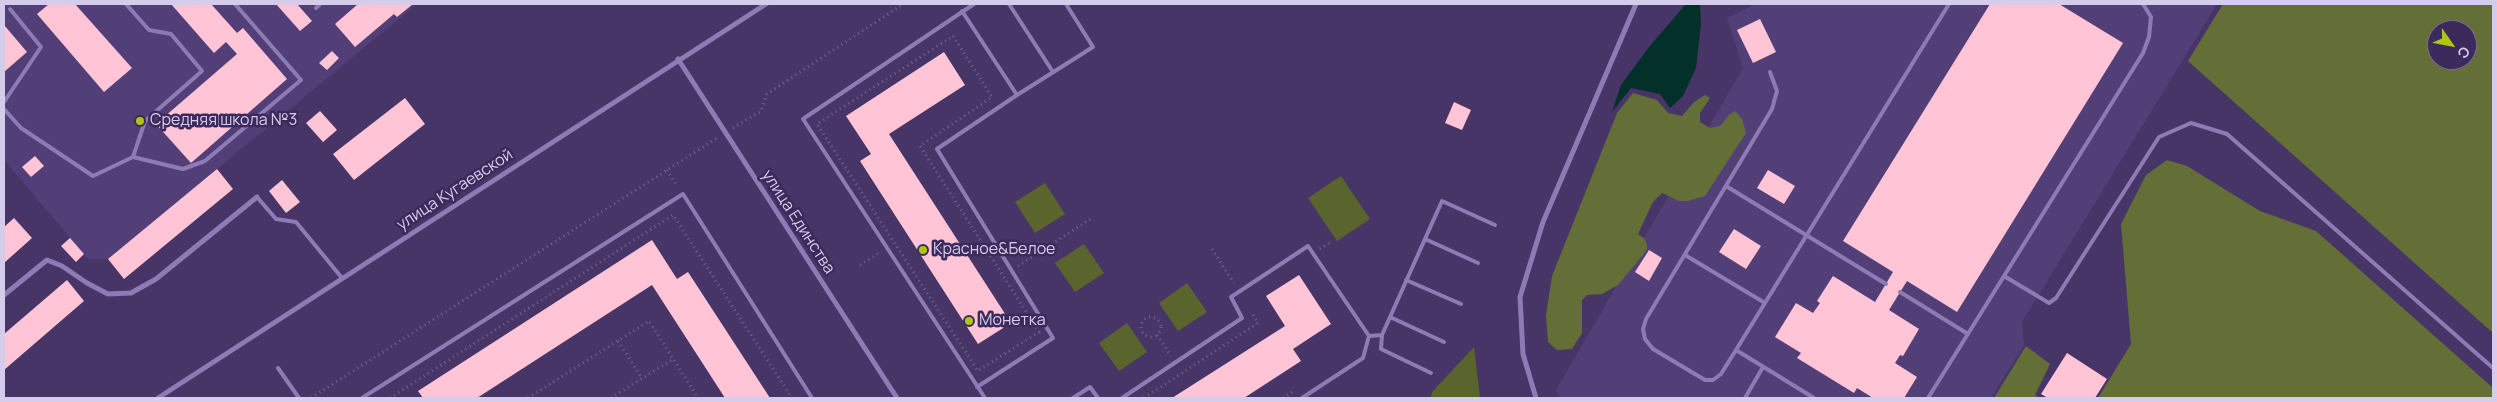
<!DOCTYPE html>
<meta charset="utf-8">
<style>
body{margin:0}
#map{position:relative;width:2497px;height:402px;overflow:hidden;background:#473568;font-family:Manrope,sans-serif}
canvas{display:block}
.frame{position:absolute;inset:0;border:5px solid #d5cceb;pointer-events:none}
.north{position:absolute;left:2427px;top:20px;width:50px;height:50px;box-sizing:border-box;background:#3d2a5c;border:1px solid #7a6b95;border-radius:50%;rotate:123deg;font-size:14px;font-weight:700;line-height:20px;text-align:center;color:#d5cceb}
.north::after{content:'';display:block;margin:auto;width:18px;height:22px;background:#acc611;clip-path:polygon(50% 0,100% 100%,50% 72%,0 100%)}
</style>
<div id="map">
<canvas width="2497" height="402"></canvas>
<div class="frame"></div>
<div class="north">С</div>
</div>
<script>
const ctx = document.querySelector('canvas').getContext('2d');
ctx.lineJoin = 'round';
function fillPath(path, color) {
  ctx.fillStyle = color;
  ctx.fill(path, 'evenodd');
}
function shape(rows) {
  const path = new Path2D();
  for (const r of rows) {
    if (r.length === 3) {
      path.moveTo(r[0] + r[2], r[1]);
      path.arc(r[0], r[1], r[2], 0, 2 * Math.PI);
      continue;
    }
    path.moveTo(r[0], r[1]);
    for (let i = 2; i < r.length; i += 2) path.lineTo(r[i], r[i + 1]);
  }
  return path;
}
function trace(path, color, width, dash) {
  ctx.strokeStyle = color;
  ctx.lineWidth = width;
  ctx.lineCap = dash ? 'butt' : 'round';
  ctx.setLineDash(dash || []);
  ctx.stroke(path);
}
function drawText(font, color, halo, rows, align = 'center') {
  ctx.font = font + ' Manrope,sans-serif';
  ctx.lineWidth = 5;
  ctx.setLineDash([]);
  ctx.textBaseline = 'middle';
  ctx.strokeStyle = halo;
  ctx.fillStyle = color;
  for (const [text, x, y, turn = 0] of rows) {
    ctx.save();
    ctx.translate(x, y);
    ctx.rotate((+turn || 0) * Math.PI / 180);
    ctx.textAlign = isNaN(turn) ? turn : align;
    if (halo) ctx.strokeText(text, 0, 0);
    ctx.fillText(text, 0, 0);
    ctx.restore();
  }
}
fillPath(shape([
 [4,4,417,4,108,259,88,259,4,160],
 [1755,4,2217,4,2022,322,2024,345,1991,398,1560,398,1556,390,1743,68,1727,18]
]), '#533f78');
fillPath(shape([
 [1341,176,1370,219,1337,241,1308,198],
 [1045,183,1065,214,1035,233,1015,202],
 [1084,244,1104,273,1075,292,1055,263],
 [1187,283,1207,312,1178,331,1159,303],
 [1127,323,1147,352,1119,371,1099,343],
 [1474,347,1480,398,1430,398,1433,391]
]), '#5a652e');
fillPath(shape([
 [2223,4,2493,4,2493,333,2188,61],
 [2437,30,2467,30,2467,60,2437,60],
 [1633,93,1657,100,1668,113,1682,116,1694,102,1705,95,1710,98,1700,113,1700,122,1710,128,1720,126,1729,115,1735,111,1742,119,1746,133,1705,196,1688,201,1679,201,1662,193,1653,202,1638,234,1644,238,1647,245,1647,249,1643,255,1618,285,1602,294,1587,295,1582,300,1582,333,1572,349,1557,350,1548,342,1546,315,1552,276,1617,113],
 [2167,160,2187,166,2260,211,2316,231,2493,388,2493,398,2098,398,2131,344,2121,224,2146,175],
 [2026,346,2050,364,2035,395,2040,398,1994,398]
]), '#636f37');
fillPath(shape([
 [1686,4,1700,4,1701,23,1696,68,1683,96,1670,108,1660,94,1631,88,1612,112,1621,85,1649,47]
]), '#033029');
fillPath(shape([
 [49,4,75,4,132,68,104,92,37,14],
 [171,4,211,4,237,33,243,28,287,79,191,163,156,124,237,54,226,42,214,53],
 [276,4,297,4,312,21,300,31],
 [358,4,413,4,397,17,394,14,355,47,335,24],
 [1990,4,2059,4,2123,43,1957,312,1907,281,1889,310,1919,329,1903,356,1900,355,1895,363,1917,377,1904,398,1873,398,1857,388,1854,393,1797,358,1801,353,1775,337,1796,303,1813,313,1820,303,1817,301,1833,276,1875,302,1893,272,1843,241],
 [1760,19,1776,52,1753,63,1737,30],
 [4,25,27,52,4,72],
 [332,51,339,58,327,70,319,63],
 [944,52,965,85,889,134,1011,323,978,344,860,161,871,154,846,116],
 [405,98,425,124,354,180,333,154],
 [1454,102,1471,110,1462,130,1445,123],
 [320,111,337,130,323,142,306,123],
 [35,156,44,166,31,177,22,167],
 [217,169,233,189,124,279,108,259],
 [1768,170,1795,186,1784,204,1757,188],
 [282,180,300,202,286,213,269,191],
 [14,218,32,238,4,263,4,227],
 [1734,229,1761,246,1746,269,1719,252],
 [70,238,84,254,76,262,61,246],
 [652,240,677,279,688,272,770,398,725,398,652,285,477,398,423,398,418,391],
 [1649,250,1662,258,1649,281,1635,272],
 [1299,275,1331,324,1293,349,1301,361,1244,398,1172,398,1285,326,1266,296],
 [67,280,84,301,4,370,4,334],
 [2067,353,2107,379,2095,398,2048,398,2041,394]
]), '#ffc5d6');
trace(shape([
 [953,36,992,97,920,146,1039,332,978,371,817,124,953,36],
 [733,128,761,111,767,94,903,4],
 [667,170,677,186],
 [1212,249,1234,283],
 [1320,249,1332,241],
 [860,265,879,253],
 [1018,266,1092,218],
 [1151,327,10],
 [1157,335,1171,356],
 [618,341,642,378],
 [311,398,717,138],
 [390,398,673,215,792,398],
 [528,398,649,321,698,398],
 [611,398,673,359],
 [1144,398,1258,323,1252,313],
 [1283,398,1295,390]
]), '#736491', 3, [1, 4]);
trace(shape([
 [126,4,149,30,171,34,202,71,145,121,133,157],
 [974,4,803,119,985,398],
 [1009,4,1053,72],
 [316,8,320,4],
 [962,11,1017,95,937,149,1053,338,977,387],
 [1017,95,1093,47,1066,4],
 [4,102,41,47,10,9],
 [4,109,21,128,93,176,133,157,183,169,205,161,301,80,235,4],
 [1726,186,1886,284],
 [257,197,276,219,296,222,342,278],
 [1425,239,1478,263],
 [1685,255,1765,303],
 [2004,276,2049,303,2056,298,2159,137,2191,123,2227,134,2493,368],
 [1406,280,1461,304],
 [1900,292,1968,334],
 [1390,317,1444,342],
 [1382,335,1381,349,1431,373],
 [1369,336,1382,335,1442,201,1495,225],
 [1736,350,1721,374,1713,380,1705,380,1653,349,1645,339,1643,329,1646,319,1772,109,1777,91,1770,72],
 [278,368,299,398],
 [362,398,683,194,812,398],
 [1073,398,1090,387,1098,398],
 [1122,398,1242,318,1231,297,1308,246,1369,336,1363,358,1302,398],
 [1745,398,1763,367],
 [1814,398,1736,350,1949,4],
 [1928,398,2143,53,2149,37,2151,17,2143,4]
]), '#8e7bb5', 4);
trace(shape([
 [678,59,897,398],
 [4,295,47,260,62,266,87,283,108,294,131,293,156,279,257,197],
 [158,398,766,4],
 [1536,398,1523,354,1520,297,1543,222,1636,4]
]), '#8e7bb5', 5);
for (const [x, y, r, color] of [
 [140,121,5,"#acc611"],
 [923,250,5,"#acc611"],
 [969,321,5,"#acc611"]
]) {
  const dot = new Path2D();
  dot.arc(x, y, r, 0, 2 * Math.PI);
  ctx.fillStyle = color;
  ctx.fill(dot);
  trace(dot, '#3d2a5c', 2);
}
drawText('16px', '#d5cceb', '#3d2a5c', [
 ["Средняя школа №3",150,121],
 ["Красное&Белое",933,250],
 ["Монетка",979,321]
], 'left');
drawText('16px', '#d5cceb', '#3d2a5c', [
 ["улица Кугаевской",455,190,-33],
 ["улица Единства",798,222,57]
]);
</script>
